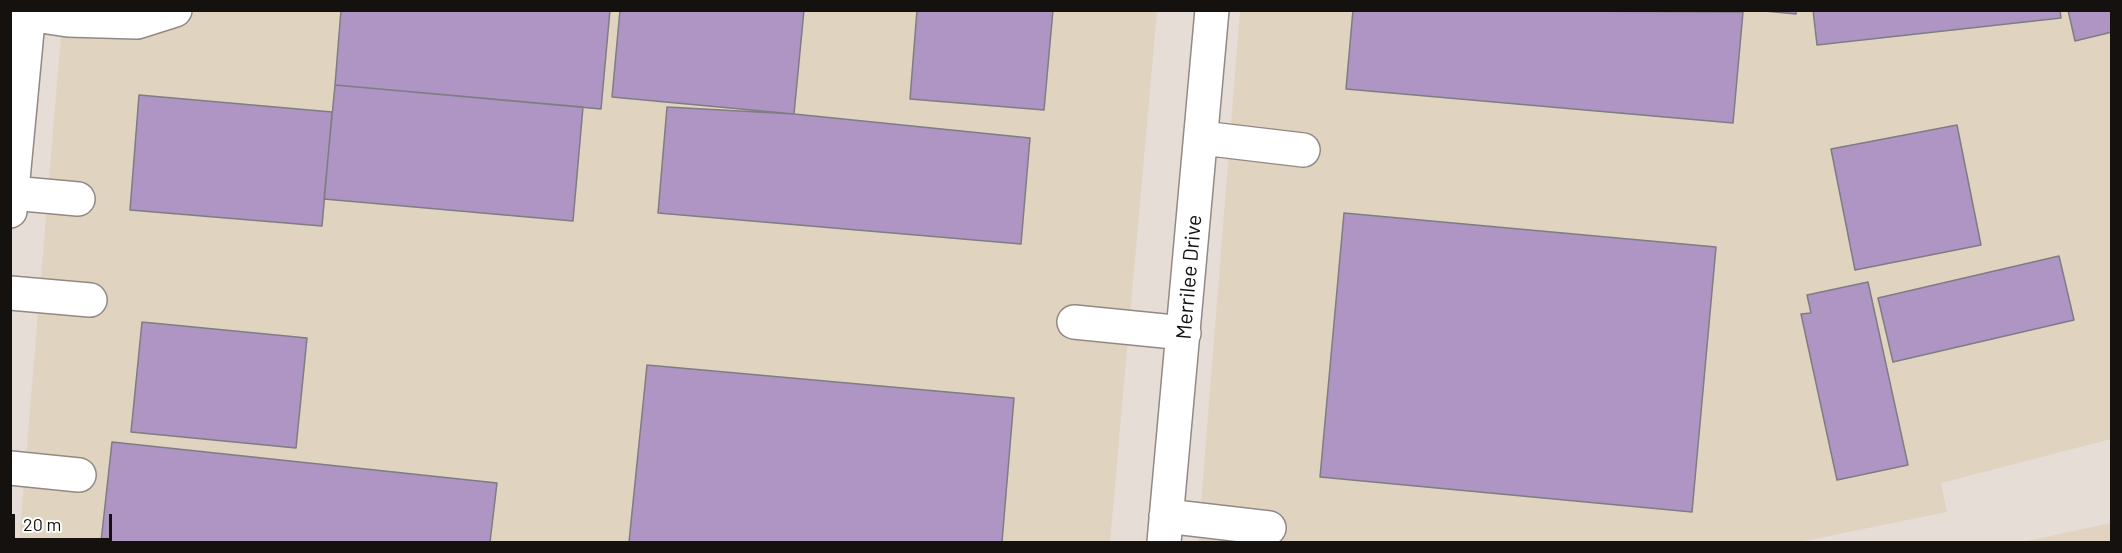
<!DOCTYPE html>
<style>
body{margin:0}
#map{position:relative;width:2122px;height:553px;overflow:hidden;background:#e6ddd7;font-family:Barlow,sans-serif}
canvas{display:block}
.frame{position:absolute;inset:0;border:12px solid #14110f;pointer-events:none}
.scale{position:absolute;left:12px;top:514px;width:100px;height:27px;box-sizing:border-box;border:3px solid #14110f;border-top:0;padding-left:8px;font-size:18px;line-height:21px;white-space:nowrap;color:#14110f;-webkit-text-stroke:4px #fff;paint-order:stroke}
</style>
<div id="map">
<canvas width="2122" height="553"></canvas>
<div class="frame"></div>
<div class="scale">20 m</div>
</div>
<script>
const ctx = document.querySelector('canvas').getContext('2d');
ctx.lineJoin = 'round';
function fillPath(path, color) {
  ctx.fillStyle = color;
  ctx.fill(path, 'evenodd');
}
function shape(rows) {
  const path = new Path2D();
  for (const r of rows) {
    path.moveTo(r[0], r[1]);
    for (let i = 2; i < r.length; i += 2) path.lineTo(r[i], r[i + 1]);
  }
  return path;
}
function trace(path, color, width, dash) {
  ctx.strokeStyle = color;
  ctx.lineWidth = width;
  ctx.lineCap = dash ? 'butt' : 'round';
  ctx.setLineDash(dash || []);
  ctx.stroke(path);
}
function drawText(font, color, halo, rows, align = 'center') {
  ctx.font = font + ' Barlow,sans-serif';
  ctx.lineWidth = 4.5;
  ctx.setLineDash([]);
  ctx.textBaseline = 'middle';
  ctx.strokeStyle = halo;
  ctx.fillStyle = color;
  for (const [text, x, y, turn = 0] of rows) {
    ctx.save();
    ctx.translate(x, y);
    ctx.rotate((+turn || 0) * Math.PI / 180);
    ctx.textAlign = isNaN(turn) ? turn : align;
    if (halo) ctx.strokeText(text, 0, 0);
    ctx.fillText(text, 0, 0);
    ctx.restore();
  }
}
fillPath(shape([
 [2111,523,2111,542,2023,542]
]), '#e2d2c0');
fillPath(shape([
 [63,11,1157,11,1110,542,19,542],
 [1240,11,2111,11,2111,439,1941,483,1947,512,1799,542,1198,542]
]), '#e0d3bf');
const building = shape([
 [341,10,610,10,601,109,335,85,341,10],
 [620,10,804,10,794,114,612,97,620,10],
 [917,10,1053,10,1044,110,910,99,917,10],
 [1353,10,1743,12,1733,123,1346,89,1353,10],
 [1754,10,1796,10,1796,14,1754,10],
 [1813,10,2060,10,2061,18,1817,45,1813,10],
 [2068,10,2112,10,2112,32,2075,41,2068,10],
 [335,85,583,107,573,221,324,199,335,85],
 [139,95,332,112,322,226,130,210,139,95],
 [667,107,794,114,1030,138,1021,244,658,213,667,107],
 [1957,125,1981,245,1855,270,1831,149,1957,125],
 [1344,213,1716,247,1692,512,1320,477,1344,213],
 [2059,256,2074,320,1893,362,1878,298,2059,256],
 [1868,282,1908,465,1837,480,1801,314,1811,313,1807,295,1868,282],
 [142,322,307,338,296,448,131,432,142,322],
 [647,365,1014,398,1002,542,629,542,647,365],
 [112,442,497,483,490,542,101,542,112,442]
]);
fillPath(building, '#ae95c3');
trace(building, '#7f7c83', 1.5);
const minor = shape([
 [28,14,68,20,137,22,175,10],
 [1202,138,1303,150],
 [12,193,78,199],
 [10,211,29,10],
 [10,293,90,300],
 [1074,322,1184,333],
 [10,468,79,475],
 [1166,516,1269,528],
 [1164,542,1212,10]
]);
trace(minor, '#918984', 36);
trace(minor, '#fff', 33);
drawText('21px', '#14110f', '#fff', [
 ["Merrilee Drive",1189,277,-85]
]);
</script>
